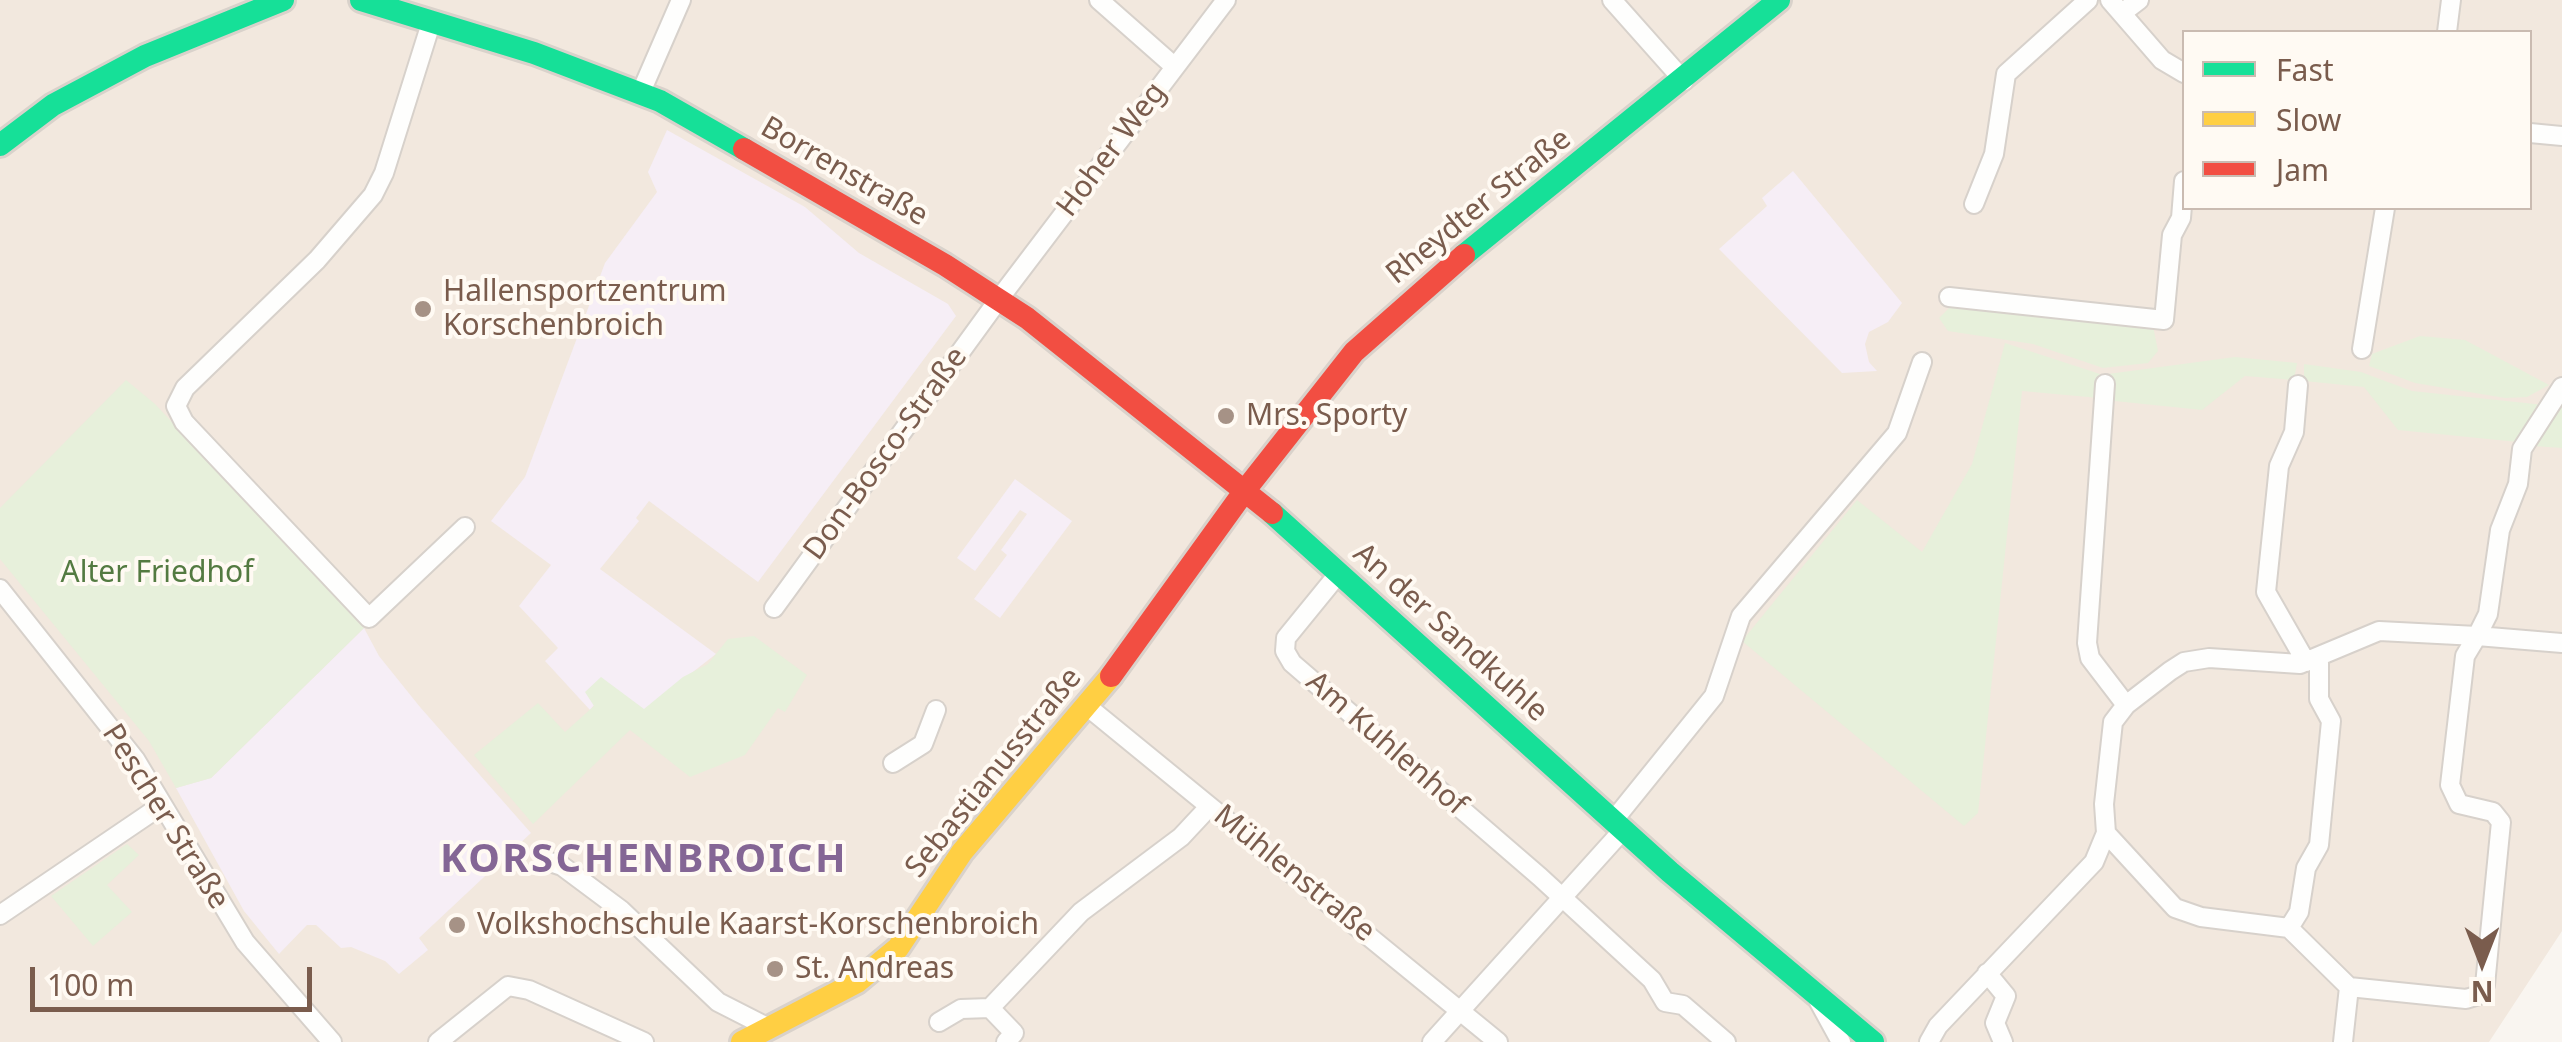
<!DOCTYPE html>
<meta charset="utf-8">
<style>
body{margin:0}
#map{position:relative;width:2562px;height:1042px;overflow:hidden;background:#f9f5f0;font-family:"Noto Sans",sans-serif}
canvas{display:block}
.legend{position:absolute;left:2182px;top:30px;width:350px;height:180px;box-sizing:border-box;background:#fffaf3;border:2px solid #cabbb1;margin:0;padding:12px 18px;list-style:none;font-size:30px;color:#7a5c4d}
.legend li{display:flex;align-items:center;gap:20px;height:50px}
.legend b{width:50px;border:2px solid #cabbb1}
.north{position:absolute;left:2432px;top:912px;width:100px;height:100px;-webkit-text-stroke:8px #fffaf3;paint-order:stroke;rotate:180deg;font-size:28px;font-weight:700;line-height:40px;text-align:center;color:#7a5c4d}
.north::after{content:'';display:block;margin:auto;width:35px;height:45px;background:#7a5c4d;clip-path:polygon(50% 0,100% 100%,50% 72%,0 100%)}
.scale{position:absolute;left:30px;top:967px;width:282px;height:45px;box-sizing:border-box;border:5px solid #7a5c4d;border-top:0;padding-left:12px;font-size:30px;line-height:35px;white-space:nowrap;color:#7a5c4d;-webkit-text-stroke:8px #fffaf3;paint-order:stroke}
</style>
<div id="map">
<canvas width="2562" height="1042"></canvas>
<ul class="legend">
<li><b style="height:12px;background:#16e098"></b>Fast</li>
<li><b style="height:12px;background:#ffcf43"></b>Slow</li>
<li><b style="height:12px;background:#f24e42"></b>Jam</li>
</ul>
<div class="north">N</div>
<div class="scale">100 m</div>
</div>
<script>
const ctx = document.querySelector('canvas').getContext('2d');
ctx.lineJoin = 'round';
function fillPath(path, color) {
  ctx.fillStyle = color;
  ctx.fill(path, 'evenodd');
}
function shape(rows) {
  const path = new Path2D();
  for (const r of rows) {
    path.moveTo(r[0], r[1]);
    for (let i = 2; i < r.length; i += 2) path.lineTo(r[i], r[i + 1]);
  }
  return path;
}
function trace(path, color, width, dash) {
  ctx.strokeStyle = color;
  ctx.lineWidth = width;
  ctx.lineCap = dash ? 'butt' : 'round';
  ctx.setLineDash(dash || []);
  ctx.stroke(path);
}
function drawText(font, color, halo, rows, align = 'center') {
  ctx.font = font + ' "Noto Sans",sans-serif';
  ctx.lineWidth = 8;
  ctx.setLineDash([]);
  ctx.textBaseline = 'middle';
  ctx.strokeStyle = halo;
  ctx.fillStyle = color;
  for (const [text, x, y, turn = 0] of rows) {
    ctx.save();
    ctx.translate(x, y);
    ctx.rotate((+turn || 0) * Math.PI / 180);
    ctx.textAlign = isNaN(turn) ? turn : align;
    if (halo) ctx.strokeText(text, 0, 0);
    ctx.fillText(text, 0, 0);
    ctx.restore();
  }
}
fillPath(shape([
 [0,0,2562,0,2562,931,2489,1042,0,1042],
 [2184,32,2530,32,2530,208,2184,208]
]), '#f2e8de');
fillPath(shape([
 [667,130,805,207,859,253,948,304,956,316,758,582,649,501,636,518,639,521,600,569,716,654,644,710,594,705,590,710,545,661,558,648,519,606,551,565,491,521,525,477,605,263,657,192,648,172],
 [1793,171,1902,303,1888,322,1869,332,1865,344,1869,362,1877,371,1842,373,1719,249,1767,206,1762,198],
 [1015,479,1072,521,1000,618,974,599,1007,555,1001,550,1027,514,1020,510,975,571,957,558],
 [364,628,379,656,420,707,531,833,419,938,428,950,399,974,385,961,351,947,341,948,316,925,307,925,279,954,244,911,176,788,211,778]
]), '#f6eef6');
fillPath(shape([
 [1953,304,2153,326,2158,351,2148,363,2103,368,2033,344,1948,331,1939,318],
 [2420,336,2465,340,2549,385,2527,397,2505,398,2415,383,2369,366,2372,354],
 [2005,343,2100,374,2099,398,2022,391,1978,813,1964,826,1742,641,1857,500,1922,552,1972,464],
 [2235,357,2297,363,2294,380,2245,376,2202,410,2105,400,2108,374],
 [2304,364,2361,372,2412,391,2544,405,2518,442,2398,430,2364,387,2304,381],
 [126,380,155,404,364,628,211,778,176,788,149,741,0,559,0,508],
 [2562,407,2562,448,2534,446],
 [754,636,807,675,785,712,778,708,745,755,690,777,630,730,533,824,474,755,538,703,565,732,594,706,585,692,601,677,644,709,683,677,708,664,728,639],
 [127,844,139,855,107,885,132,912,93,946,51,896]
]), '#e7f0db');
const street = shape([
 [1099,0,1175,67],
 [1612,0,1684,81],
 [2110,0,2162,60,2184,73],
 [2122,13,2139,0],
 [432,20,384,173,373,195,317,260,185,388,176,406,184,422,369,618,465,527],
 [2447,32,2451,0],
 [641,92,681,0],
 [2530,133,2562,136],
 [1974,204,1994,154,2006,74,2088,0],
 [1949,297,2164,320,2172,235,2181,218,2184,181],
 [2362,349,2385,208],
 [2105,384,2087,643,2090,658,2126,705],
 [2298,385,2294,432,2279,466,2266,592,2306,662],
 [2562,387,2522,449,2518,484,2500,530,2488,614,2477,636,2562,643],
 [1339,573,1286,638,1285,651,1292,663,1540,877,1652,980,1665,1002,1683,1005,1726,1042],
 [0,589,135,759,245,942,332,1042],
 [774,608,999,299,1226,0],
 [1088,707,1498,1042],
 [893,763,923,744,936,710],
 [1613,821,1714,696,1741,616,1897,433,1922,362],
 [2106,833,2175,908,2201,917,2289,928,2349,987],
 [547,861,562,866,621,910,718,1002,769,1028],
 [0,915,162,805],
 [2289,928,2299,912,2306,868,2319,845,2331,721,2319,699,2319,657],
 [1987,973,2006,996,1995,1023,2003,1042],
 [1819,1002,1841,1042],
 [939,1022,961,1009,990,1008],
 [438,1042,508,986,529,990,644,1042],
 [1006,1042,1014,1033,990,1008,1081,912,1181,837,1209,807],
 [1432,1042,1623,830],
 [1929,1042,1938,1026,2094,862,2106,833,2104,804,2113,722,2126,705,2170,671,2184,662,2209,658,2300,664,2379,631,2477,636],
 [2343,1042,2349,987,2466,999,2479,995,2485,985,2501,822,2493,812,2459,804,2450,785,2465,656,2477,636]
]);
const fast = shape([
 [361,0,534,53,660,101,744,149],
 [0,145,53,105,145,56,283,0],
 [1464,255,1779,0],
 [1272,513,1670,872,1873,1042]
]);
const slow = shape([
 [742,1042,857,982,898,948,962,852,1111,676]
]);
const jam = shape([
 [744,149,945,265,1027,318,1272,513],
 [1111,676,1246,489,1354,352,1464,255]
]);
trace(street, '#d7d1cb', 22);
trace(fast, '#d9d2cb', 28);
trace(slow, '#d9d2cb', 28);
trace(jam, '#d9d2cb', 28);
trace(street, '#fefefd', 18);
trace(fast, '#16e098', 22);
trace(slow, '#ffcf43', 22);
trace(jam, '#f24e42', 22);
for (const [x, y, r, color] of [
 [423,309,10,"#a69286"],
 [1226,416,10,"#a69286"],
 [457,925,10,"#a69286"],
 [775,969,10,"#a69286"]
]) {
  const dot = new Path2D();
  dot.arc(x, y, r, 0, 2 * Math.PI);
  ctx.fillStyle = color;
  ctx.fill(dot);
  trace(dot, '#fffaf3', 4);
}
drawText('30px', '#7a5c4d', '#fffaf3', [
 ["Hoher Weg",1112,150,-53],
 ["Borrenstraße",844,172,30],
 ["Rheydter Straße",1479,207,-39],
 ["Don-Bosco-Straße",886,454,-54],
 ["An der Sandkuhle",1450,633,42],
 ["Am Kuhlenhof",1386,744,41],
 ["Sebastianusstraße",994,773,-51],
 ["Pescher Straße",165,817,58],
 ["Mühlenstraße",1294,874,39]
]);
drawText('30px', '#7a5c4d', '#fffaf3', [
 ["Hallensportzentrum",443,292],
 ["Korschenbroich",443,326],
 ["Mrs. Sporty",1246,416],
 ["Volkshochschule Kaarst-Korschenbroich",477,925],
 ["St. Andreas",795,969]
], 'left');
drawText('30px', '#537a41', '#fffaf3', [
 ["Alter Friedhof",157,573]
]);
ctx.letterSpacing = '2.5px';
drawText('bold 40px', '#846695', '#fffaf3', [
 ["KORSCHENBROICH",644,861]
]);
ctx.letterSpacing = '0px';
</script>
